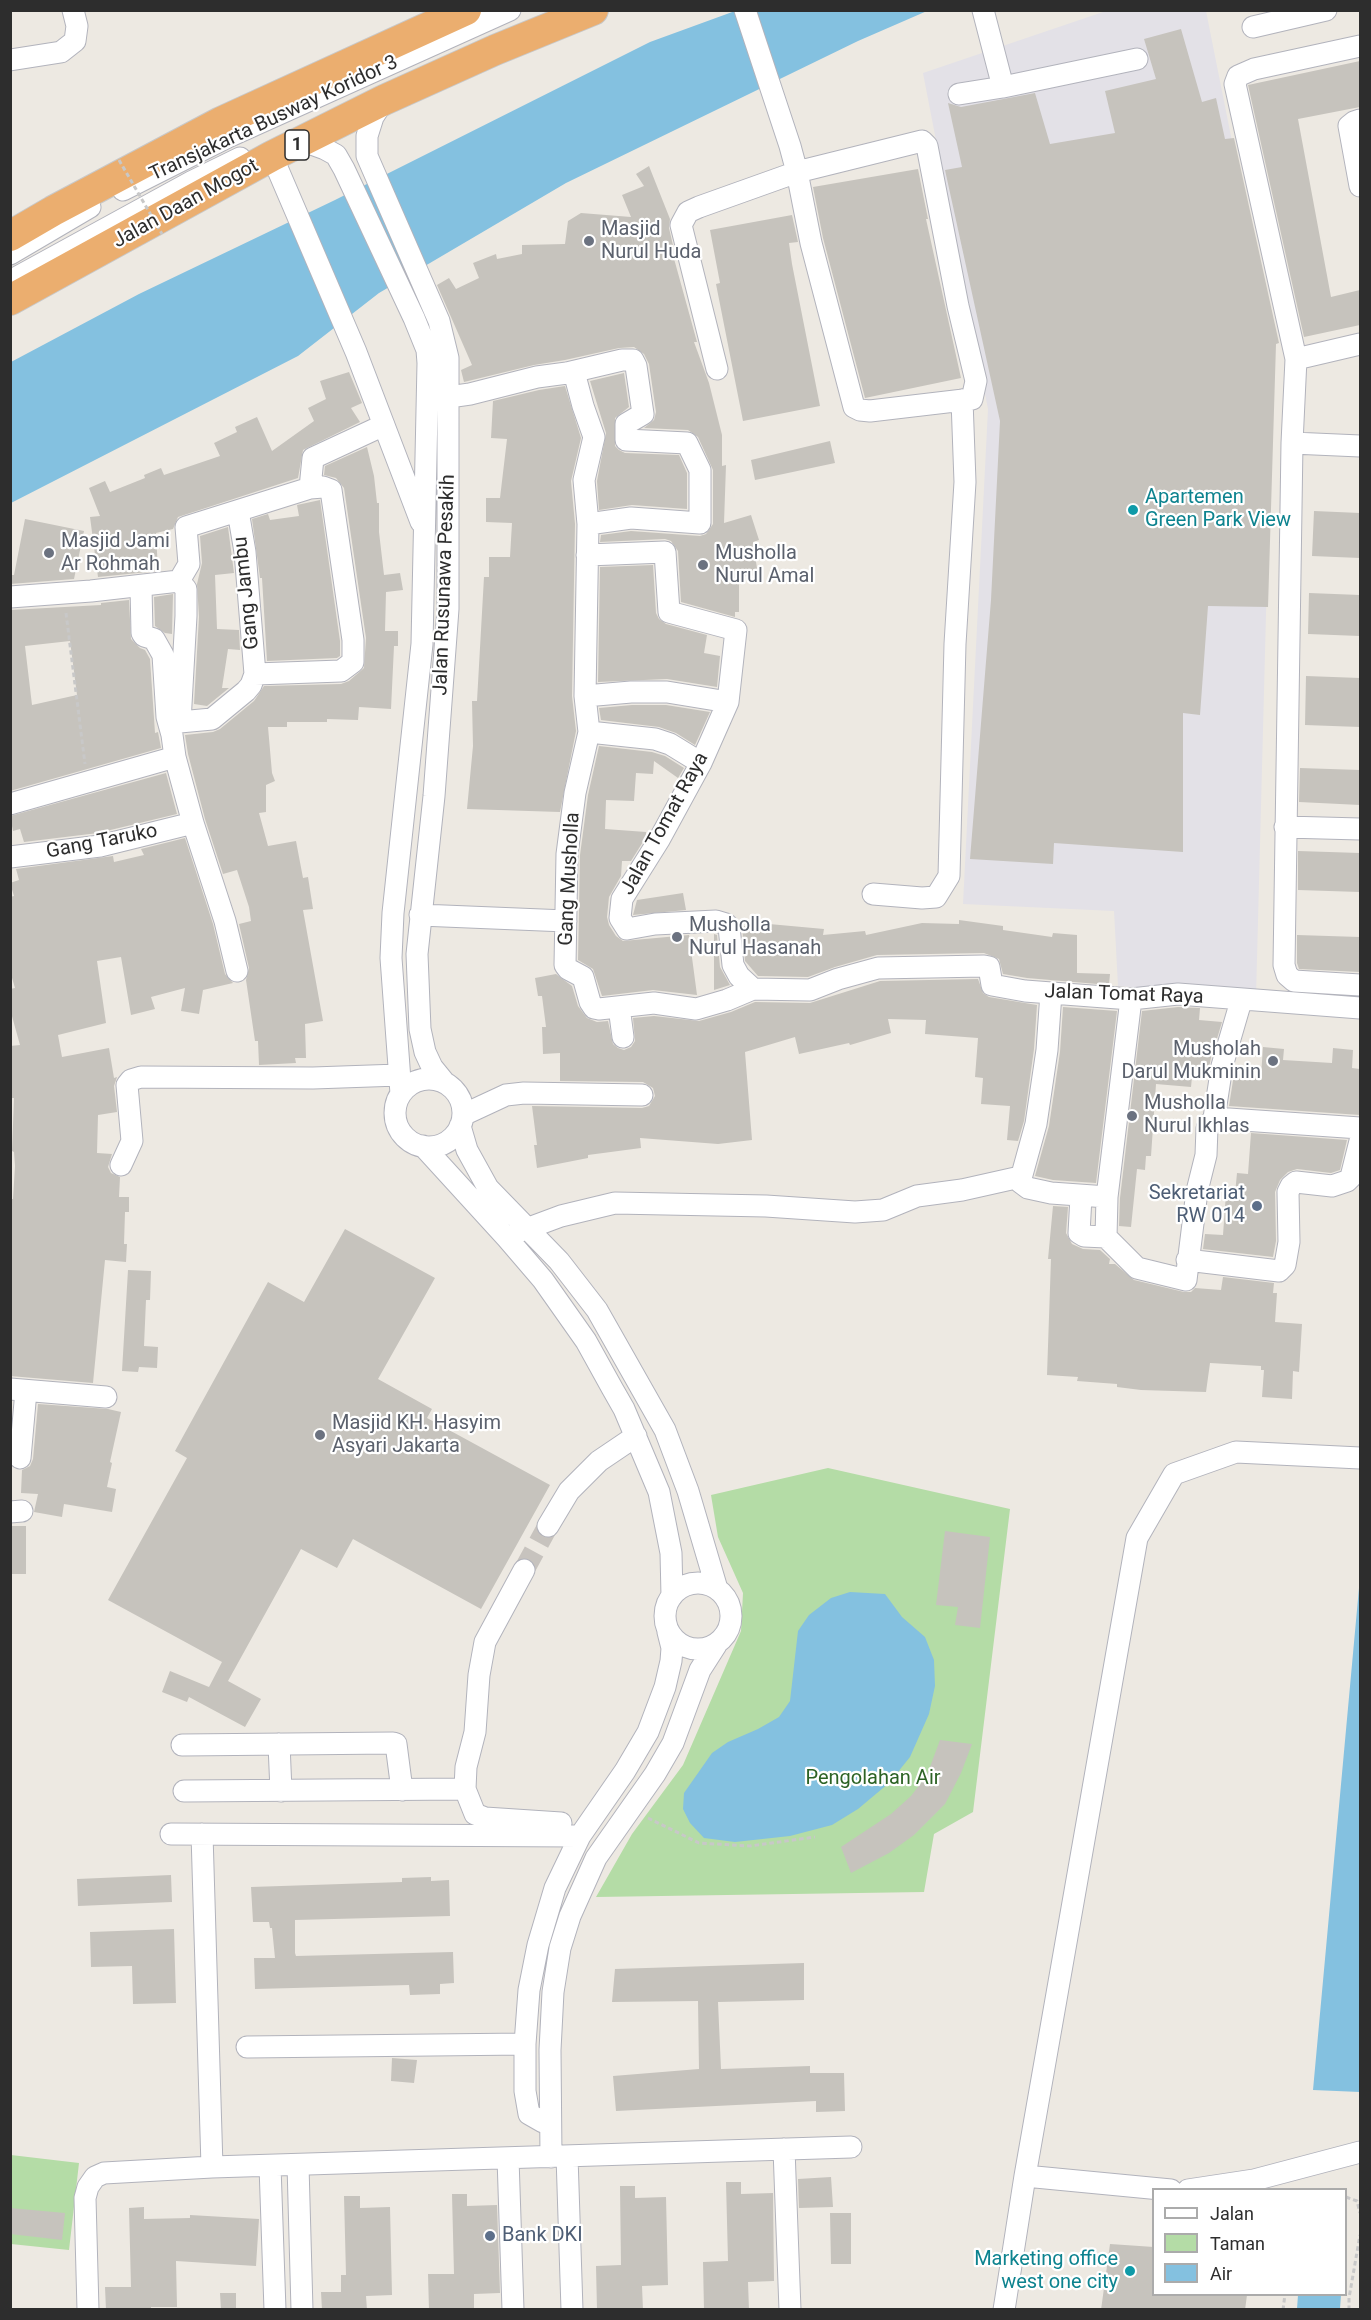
<!DOCTYPE html>
<style>
body{margin:0}
#map{position:relative;width:1371px;height:2320px;overflow:hidden;background:#ede9e2;font-family:Roboto,sans-serif}
canvas{display:block}
.frame{position:absolute;inset:0;border:12px solid #2d2d2d;pointer-events:none}
.legend{position:absolute;left:1152px;top:2188px;width:195px;height:108px;box-sizing:border-box;background:#fff;border:2px solid #ababab;margin:0;padding:8px 10px;list-style:none;font-size:18px;color:#2d2d2d}
.legend li{display:flex;align-items:center;gap:12px;height:30px}
.legend b{width:30px;border:2px solid #ababab}
</style>
<div id="map">
<canvas width="1371" height="2320"></canvas>
<div class="frame"></div>
<ul class="legend">
<li><b style="height:8px;background:#fff"></b>Jalan</li>
<li><b style="height:16px;background:#b4dca6"></b>Taman</li>
<li><b style="height:16px;background:#84c1e0"></b>Air</li>
</ul>
</div>
<script>
const ctx = document.querySelector('canvas').getContext('2d');
ctx.lineJoin = 'round';
function fillPath(path, color) {
  ctx.fillStyle = color;
  ctx.fill(path, 'evenodd');
}
function shape(rows) {
  const path = new Path2D();
  for (const r of rows) {
    if (r.length === 3) {
      path.moveTo(r[0] + r[2], r[1]);
      path.arc(r[0], r[1], r[2], 0, 2 * Math.PI);
      continue;
    }
    path.moveTo(r[0], r[1]);
    for (let i = 2; i < r.length; i += 2) path.lineTo(r[i], r[i + 1]);
  }
  return path;
}
function trace(path, color, width, dash) {
  ctx.strokeStyle = color;
  ctx.lineWidth = width;
  ctx.lineCap = dash ? 'butt' : 'round';
  ctx.setLineDash(dash || []);
  ctx.stroke(path);
}
function drawText(font, color, halo, rows, align = 'center') {
  ctx.font = font + ' Roboto,sans-serif';
  ctx.lineWidth = 4.5;
  ctx.setLineDash([]);
  ctx.textBaseline = 'middle';
  ctx.strokeStyle = halo;
  ctx.fillStyle = color;
  for (const [text, x, y, turn = 0] of rows) {
    ctx.save();
    ctx.translate(x, y);
    ctx.rotate((+turn || 0) * Math.PI / 180);
    ctx.textAlign = isNaN(turn) ? turn : align;
    if (halo) ctx.strokeText(text, 0, 0);
    ctx.fillText(text, 0, 0);
    ctx.restore();
  }
}
fillPath(shape([
 [1106,11,1206,11,1273,347,1256,997,1118,986,1114,911,963,904,988,409,923,73]
]), '#e3e1e7');
fillPath(shape([
 [828,1468,1010,1509,973,1812,934,1834,924,1892,596,1897,632,1834,683,1765,741,1631,743,1593,718,1537,711,1495],
 [11,2155,79,2163,69,2250,11,2244]
]), '#b4dca6');
fillPath(shape([
 [735,11,927,11,858,41,566,183,379,293,298,356,11,503,11,362,139,294,335,200,650,42],
 [1360,1577,1360,2092,1313,2090],
 [850,1592,885,1594,902,1617,925,1637,934,1660,935,1686,929,1714,910,1757,889,1783,858,1809,832,1825,790,1836,735,1842,704,1838,690,1823,683,1809,684,1793,712,1753,728,1742,758,1729,779,1717,790,1701,798,1631,809,1615,831,1598],
 [1298,2295,1341,2295,1340,2309,1297,2309]
]), '#84c1e0');
fillPath(shape([
 [1181,29,1202,102,1216,98,1225,139,1234,138,1279,343,1276,344,1268,607,1208,606,1200,715,1183,713,1183,852,1054,843,1053,864,970,859,991,600,1000,421,945,170,962,167,948,103,961,107,1035,93,1050,144,1115,133,1105,91,1156,79,1144,39],
 [1360,61,1360,107,1298,119,1331,297,1360,290,1360,325,1304,337,1248,85],
 [649,166,670,219,669,228,675,254,673,255,697,342,694,342,709,383,722,435,722,466,726,465,724,523,751,515,759,540,753,542,758,575,739,577,739,612,735,612,735,617,681,602,678,551,671,541,665,539,600,542,601,535,631,531,700,536,706,534,713,524,713,470,698,437,688,430,644,428,654,420,656,412,649,364,644,354,634,347,619,348,565,360,534,365,464,382,461,370,472,365,437,285,449,278,456,289,479,278,473,263,496,254,497,259,522,254,522,245,565,244,568,221,581,213,631,217,622,195,644,186,636,174],
 [918,169,928,219,926,219,961,378,865,398,823,238,813,187],
 [792,215,798,242,789,243,792,264,820,406,743,421,716,284,720,283,710,230],
 [349,372,362,403,351,408,360,422,303,450,298,478,178,517,173,529,156,533,158,571,98,577,90,517,100,516,89,488,105,481,110,492,145,478,144,475,161,468,164,475,220,456,214,443,237,432,235,427,257,417,272,451,314,421,308,408,326,399,320,381],
 [624,373,629,407,615,418,615,446,619,450,625,453,679,455,687,473,687,509,632,505,599,510,597,481,606,433,590,381],
 [565,386,581,438,571,481,575,524,572,696,576,731,560,812,467,809,473,746,472,701,477,701,484,577,489,577,489,557,510,557,512,523,486,522,486,498,500,498,507,439,491,438,493,401,539,390],
 [830,441,835,463,755,480,751,460],
 [367,447,374,476,377,503,379,503,379,532,384,575,400,573,403,590,386,592,385,631,398,631,398,646,394,646,391,709,359,707,358,720,327,719,327,722,287,722,287,727,268,727,272,773,275,781,266,785,266,812,259,813,268,846,296,841,303,878,308,877,313,909,303,910,323,1021,305,1024,306,1058,295,1058,296,1063,259,1065,258,1041,255,1041,246,980,249,968,239,924,251,921,249,907,237,870,223,874,205,819,188,754,185,735,213,732,220,729,254,701,264,686,341,684,349,681,364,668,366,638,344,488,336,478,324,475,325,466],
 [320,500,340,641,340,656,337,658,267,661,262,578,260,578,252,519,268,514,270,520,299,516,297,505],
 [1314,511,1360,513,1360,558,1312,556],
 [25,519,84,531,74,579,10,584,10,575,14,575],
 [228,527,234,573,215,575,217,629,239,630,240,650,228,649,222,688,229,688,207,706,194,704,199,617,197,584,202,563,200,536],
 [653,565,656,613,659,619,666,624,707,635,704,653,720,656,717,687,667,679,598,682,600,567],
 [1309,593,1360,595,1360,636,1308,634],
 [173,594,172,634,165,633,155,626,154,597],
 [129,600,131,639,140,648,145,650,150,659,155,733,158,732,161,748,10,791,10,610,101,605,101,603],
 [70,641,77,695,32,705,25,646],
 [1306,676,1360,678,1360,727,1305,725],
 [632,705,666,705,710,712,695,745,676,733,659,727,601,720,599,708],
 [599,746,652,752,665,756,684,768,678,778,654,761,653,774,636,773,634,801,606,800,605,829,646,832,646,837,631,861,622,861,621,876,609,897,607,917,609,925,616,936,623,941,689,935,697,995,653,990,602,996,593,969,578,960,580,855,588,795],
 [1300,768,1360,770,1360,805,1299,802],
 [166,773,177,814,98,833,24,842,20,829,13,831,10,816],
 [185,838,213,924,225,974,233,983,203,990,199,1014,181,1011,185,988,151,997,155,1009,131,1015,121,957,97,961,106,1023,58,1035,62,1057,109,1048,114,1078,117,1077,114,1086,117,1112,98,1115,97,1153,112,1154,108,1167,111,1173,120,1177,119,1197,129,1197,129,1212,125,1212,124,1244,127,1244,126,1262,105,1260,93,1383,10,1376,10,1199,13,1199,15,1166,14,1152,12,1151,14,1098,12,1098,10,1046,20,1045,10,1009,10,989,15,988,10,971,10,897,14,896,10,883,19,880,16,869,113,856,114,862,144,855,141,849],
 [1298,851,1360,853,1360,892,1298,890],
 [683,893,686,910,633,915,637,900],
 [959,920,1003,926,1003,930,1052,937,1053,933,1077,935,1077,973,1110,974,1109,985,1027,978,1003,974,999,959,984,953,877,955,835,967,808,977,758,976,745,961,742,926,769,927,769,924,824,929,823,935,865,931,866,935,922,923,959,924],
 [714,934,717,935,720,967,730,985,714,990],
 [1297,935,1360,937,1360,972,1299,969,1297,963],
 [556,974,572,986,578,1006,587,1018,597,1022,608,1021,613,1044,618,1048,624,1050,631,1047,635,1041,633,1018,654,1016,699,1021,731,1012,755,1002,810,1003,880,981,978,979,983,993,989,997,1037,1005,1034,1049,1024,1121,1018,1141,1007,1140,1010,1106,981,1104,983,1078,975,1077,978,1038,925,1034,926,1020,888,1019,891,1033,850,1045,849,1043,799,1054,795,1037,745,1052,752,1140,718,1144,640,1138,641,1148,588,1155,588,1158,537,1168,534,1145,537,1145,532,1106,642,1108,649,1106,655,1096,653,1088,643,1082,560,1081,560,1053,543,1054,542,1027,546,1027,542,996,538,996,535,978],
 [1063,1007,1117,1011,1096,1183,1053,1180,1035,1176,1049,1126,1060,1052],
 [1178,1007,1200,1008,1199,1020,1222,1022,1216,1042,1214,1042,1209,1068,1193,1067,1191,1087,1156,1084,1151,1156,1146,1156,1145,1170,1137,1169,1131,1227,1119,1226,1120,1198,1142,1011],
 [1263,1047,1284,1049,1283,1060,1332,1063,1333,1048,1353,1050,1352,1068,1360,1069,1360,1115,1229,1106,1234,1074,1261,1076],
 [1251,1133,1347,1140,1340,1170,1331,1173,1297,1169,1288,1172,1280,1180,1275,1192,1276,1241,1273,1257,1203,1249,1205,1234,1223,1235,1226,1193,1235,1194,1237,1173,1248,1174],
 [1053,1206,1068,1207,1066,1233,1072,1244,1083,1249,1100,1250,1110,1259,1109,1264,1115,1264,1134,1280,1184,1292,1191,1292,1195,1288,1221,1290,1223,1277,1274,1283,1273,1293,1277,1293,1275,1322,1302,1324,1299,1372,1293,1371,1292,1399,1262,1397,1264,1370,1261,1370,1261,1366,1210,1363,1206,1392,1141,1390,1117,1387,1117,1384,1077,1381,1078,1377,1047,1375,1051,1259,1048,1259],
 [345,1229,435,1278,378,1379,432,1409,427,1418,550,1485,481,1609,353,1539,337,1568,301,1549,228,1681,261,1699,245,1727,189,1697,187,1702,162,1692,170,1671,209,1687,222,1662,108,1600,187,1458,175,1451,268,1282,304,1302],
 [128,1270,151,1271,150,1300,146,1300,144,1346,158,1347,157,1368,139,1367,138,1372,122,1371],
 [38,1404,108,1409,121,1412,110,1462,112,1463,107,1487,116,1489,112,1512,64,1504,62,1517,34,1512,38,1494,21,1493,22,1470,30,1466,33,1459],
 [10,1526,26,1526,26,1574,10,1574],
 [945,1531,990,1537,980,1628,955,1625,958,1607,936,1605],
 [940,1740,972,1744,961,1773,945,1804,914,1835,889,1853,851,1873,841,1847,891,1814,911,1796,927,1775],
 [171,1875,172,1902,78,1906,77,1879],
 [431,1877,431,1881,449,1880,450,1916,295,1920,295,1953,296,1956,453,1952,454,1983,440,1984,440,1994,410,1995,409,1985,255,1989,254,1958,275,1958,272,1928,270,1928,269,1922,253,1922,251,1887,402,1882,402,1878],
 [174,1929,176,2003,133,2004,132,1966,91,1967,90,1932],
 [804,1963,804,2000,718,2002,721,2069,810,2066,810,2073,844,2073,845,2111,816,2112,816,2101,616,2111,613,2076,699,2069,698,2001,612,2002,615,1969],
 [392,2058,417,2060,414,2083,391,2081],
 [831,2177,833,2207,799,2208,798,2179],
 [726,2182,741,2182,741,2194,773,2193,774,2281,748,2282,749,2310,704,2310,703,2262,728,2261],
 [620,2186,635,2186,635,2198,666,2197,668,2285,642,2286,643,2310,597,2310,596,2266,621,2265],
 [452,2194,467,2194,467,2206,497,2205,500,2293,474,2294,474,2310,429,2310,428,2274,454,2274],
 [344,2196,360,2196,360,2208,390,2207,392,2295,366,2296,367,2310,322,2310,321,2292,341,2292,341,2275,346,2275],
 [144,2207,144,2219,190,2218,190,2215,259,2219,256,2266,176,2261,177,2307,151,2307,151,2310,106,2310,105,2287,131,2287,129,2208],
 [10,2208,65,2213,62,2240,10,2234],
 [830,2213,851,2213,851,2264,831,2264],
 [1110,2244,1154,2247,1154,2295,1247,2295,1245,2310,1101,2310],
 [220,2293,236,2293,236,2310,221,2310]
]), '#c6c3bd');
trace(shape([
 [524,1570,548,1526]
]), '#c7c3be', 21, [21, 10]);
const minor = shape([
 [1253,27,1326,10],
 [1360,46,1254,69,1238,76,1235,84,1296,359,1292,443,1284,965,1287,975,1294,981,1360,985],
 [10,60,61,52,75,41,77,26,73,10],
 [1003,87,1137,59],
 [959,94,1003,87,983,10],
 [384,100,373,117,367,136,367,156,439,321,448,358,448,609,434,796,417,954,420,1029,425,1052,432,1067,445,1083],
 [1360,120,1354,122,1349,126,1360,186],
 [303,141,325,149,336,155,344,169,414,318,427,350,428,363,422,644,393,913,391,958,401,1094],
 [272,156,356,352,421,522],
 [123,190,228,137,510,10],
 [10,254,90,207],
 [10,281,191,182,240,158],
 [1296,359,1360,344],
 [717,369,681,225,688,212,699,207,797,172,922,141,927,146,958,306,976,381,972,399,870,411,860,410,854,407,811,243,797,172,790,146,745,10],
 [574,372,583,406,594,437,584,480,588,524,585,696,589,732],
 [449,397,470,394,537,377,567,373,622,360,633,360,636,366,643,414,626,424,626,440,687,443,700,470,700,523,631,518,588,524],
 [1292,443,1360,446],
 [587,555,665,552,669,612,736,630,728,702,701,763,659,840,622,899,620,918,627,929,655,924,716,921,726,924,729,927,733,965,739,976,753,989,810,990,838,979,878,968,984,966,989,967,992,985,1025,991,1131,999,1178,994,1360,1008],
 [179,581,186,589,186,616,180,722],
 [141,587,142,633,144,636,154,639,163,655,167,717,172,735,175,757,193,823,225,921,237,971],
 [10,597,91,591,179,581,189,564,186,527,310,488,313,458,384,425],
 [255,674,341,671,353,662,353,640,331,490,323,487,310,488],
 [585,696,631,692,667,692,728,702],
 [169,723,212,719,246,691,251,685,255,674,245,552,238,511],
 [701,763,670,744,655,739,589,732,575,793,567,854,565,965,568,969,583,977,590,1002,594,1008,599,1009,654,1003,696,1009,727,1000,753,989],
 [10,804,175,757],
 [1285,827,1360,829],
 [10,857,100,846,193,823],
 [873,894,922,898,936,897,949,876,955,644,965,482,962,400],
 [420,915,566,921],
 [1051,993,1047,1050,1036,1124,1020,1182,1028,1188,1051,1193,1107,1197,1106,1237,1137,1268,1186,1280,1197,1191,1206,1155,1207,1128,1214,1118,1222,1066,1241,1001],
 [619,1007,623,1037],
 [429,1113,34],
 [463,1115,506,1095,524,1093,642,1095],
 [1214,1118,1360,1128],
 [460,1126,467,1150,488,1188,559,1261,597,1310,665,1430,688,1491,717,1589],
 [423,1146,507,1238,543,1280,586,1341,612,1388,624,1409,659,1492,671,1553,672,1596],
 [121,1165,132,1141,127,1085,131,1080,141,1077,313,1078,399,1075],
 [1081,1197,1079,1233,1084,1236,1106,1237],
 [1107,1197,1131,999],
 [518,1232,561,1216,615,1203,766,1206,855,1212,883,1210,917,1196,962,1190,1020,1177],
 [1187,1260,1279,1271,1285,1265,1289,1242,1288,1192,1291,1186,1296,1182,1332,1186,1347,1181,1351,1177,1360,1141],
 [10,1389,106,1397],
 [20,1458,26,1391],
 [10,1512,22,1511],
 [548,1526,569,1491,599,1461,636,1436],
 [524,1570,485,1642,479,1675,475,1732,466,1767,465,1789,475,1814,485,1818,561,1823],
 [698,1616,33],
 [279,1744,281,1791],
 [182,1745,393,1743,396,1744,402,1790],
 [184,1791,465,1789],
 [171,1834,580,1836],
 [202,1834,212,2167],
 [247,2047,525,2044],
 [550,2121,543,2122,529,2114,525,2091,525,2044,529,1990,538,1945,555,1888,580,1836,625,1771,648,1732,665,1687,671,1661,672,1648,668,1632],
 [784,2149,790,2310],
 [567,2156,572,2310],
 [551,2157,550,2050,553,1992,560,1948,570,1916,596,1858,655,1774,673,1743,700,1670,716,1645],
 [508,2158,513,2310],
 [298,2165,302,2310],
 [270,2166,275,2310],
 [1025,2176,1171,2190],
 [1188,2190,1254,2180,1360,2152],
 [88,2310,85,2198,88,2187,95,2177,104,2173,212,2167,851,2147],
 [1004,2310,1025,2176,1137,1538,1174,1474,1236,1452,1360,1458]
]);
const highway = shape([
 [10,236,53,211,221,122,466,10],
 [10,300,272,156,384,100,495,50,593,10]
]);
trace(minor, '#b2b3bc', 23);
trace(highway, '#c8c8c8', 32);
trace(shape([
 [66,613,85,764],
 [648,1818,699,1843,750,1846,815,1837],
 [1346,2197,1357,2201,1360,2213],
 [1283,2310,1285,2294],
 [1349,2310,1349,2298,1360,2235]
]), '#c8c8c8', 3, [4.5, 3]);
trace(minor, '#fff', 21);
trace(highway, '#ebae6f', 30);
trace(shape([
 [119,160,162,234]
]), '#c8c8c8', 3, [4.5, 3]);
for (const [x, y, r, color] of [
 [589,241,6,"#6b7280"],
 [1133,510,6,"#0f9aa8"],
 [49,553,6,"#6b7280"],
 [703,565,6,"#6b7280"],
 [677,937,6,"#6b7280"],
 [1273,1061,6,"#6b7280"],
 [1132,1116,6,"#6b7280"],
 [1257,1206,6,"#5c6f8a"],
 [320,1435,6,"#6b7280"],
 [490,2236,6,"#5c6f8a"],
 [1130,2271,6,"#0f9aa8"]
]) {
  const dot = new Path2D();
  dot.arc(x, y, r, 0, 2 * Math.PI);
  ctx.fillStyle = color;
  ctx.fill(dot);
  trace(dot, '#fff', 2);
}
for (const [x, y, w] of [
 [297,145,24]
]) {
  const box = new Path2D();
  box.roundRect(x - w / 2, y - 15, w, 30, 4.5);
  ctx.fillStyle = '#fff';
  ctx.fill(box);
  trace(box, '#2d2d2d', 1.5);
}
drawText('bold 18px', '#2d2d2d', null, [
 ["1",297,145]
]);
drawText('20px', '#2d2d2d', '#fff', [
 ["Transjakarta Busway Koridor 3",274,119,-25],
 ["Jalan Daan Mogot",186,204,-29],
 ["Jalan Rusunawa Pesakih",445,585,-88],
 ["Gang Jambu",247,593,-96],
 ["Jalan Tomat Raya",665,824,-61],
 ["Gang Taruko",102,842,-11],
 ["Gang Musholla",570,879,-87],
 ["Jalan Tomat Raya",1124,995,2]
]);
drawText('20px', '#5b616d', '#fff', [
 ["Masjid",601,230],
 ["Nurul Huda",601,253],
 ["Masjid Jami",61,542],
 ["Ar Rohmah",61,565],
 ["Musholla",715,554],
 ["Nurul Amal",715,577],
 ["Musholla",689,926],
 ["Nurul Hasanah",689,949],
 ["Musholah",1261,1050,"right"],
 ["Darul Mukminin",1261,1073,"right"],
 ["Musholla",1144,1104],
 ["Nurul Ikhlas",1144,1127],
 ["Masjid KH. Hasyim",332,1424],
 ["Asyari Jakarta",332,1447]
], 'left');
drawText('20px', '#0d838f', '#fff', [
 ["Apartemen",1145,498],
 ["Green Park View",1145,521],
 ["Marketing office",1118,2260,"right"],
 ["west one city",1118,2283,"right"]
], 'left');
drawText('20px', '#4e5e75', '#fff', [
 ["Sekretariat",1245,1194],
 ["RW 014",1245,1217],
 ["Bank DKI",502,2236,"left"]
], 'right');
drawText('20px', '#2d6325', '#fff', [
 ["Pengolahan Air",873,1779]
]);
</script>
